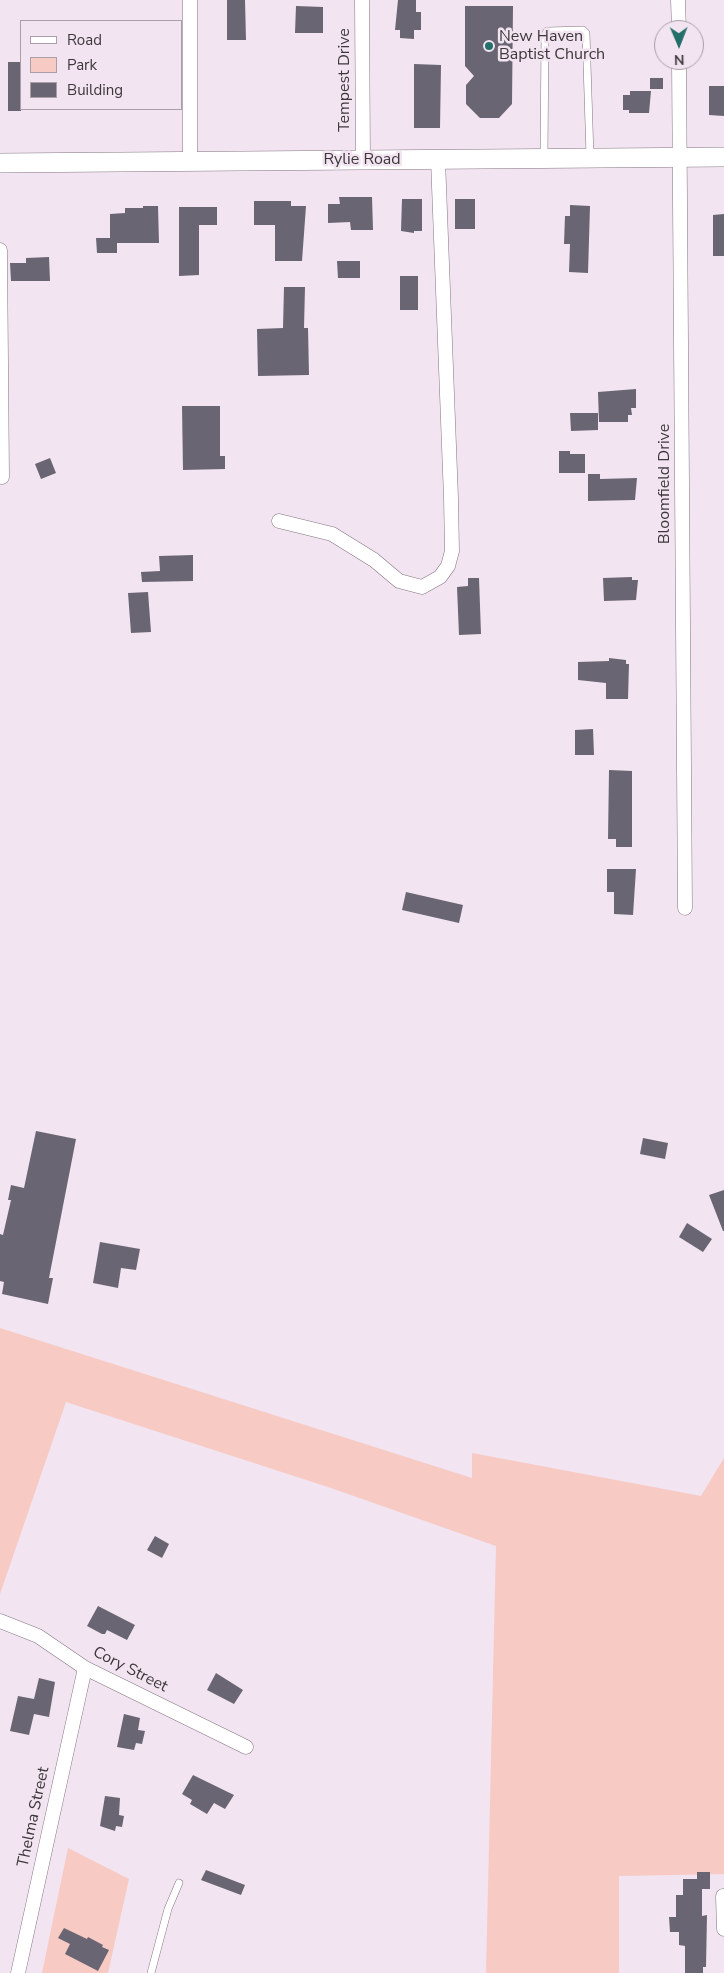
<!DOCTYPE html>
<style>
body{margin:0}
#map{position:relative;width:724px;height:1973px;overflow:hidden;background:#f2e4f0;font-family:"Nunito Sans",sans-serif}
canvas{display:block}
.legend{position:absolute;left:20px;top:20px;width:162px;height:90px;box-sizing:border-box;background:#f2e4f0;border:1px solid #aa9fa8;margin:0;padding:6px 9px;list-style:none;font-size:15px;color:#3d383c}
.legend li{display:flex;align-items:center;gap:10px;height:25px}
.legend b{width:25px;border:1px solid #aa9fa8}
.north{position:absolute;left:654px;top:20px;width:50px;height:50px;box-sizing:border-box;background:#f2e4f0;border:1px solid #aa9fa8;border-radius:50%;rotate:179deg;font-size:14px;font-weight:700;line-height:20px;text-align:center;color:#3d383c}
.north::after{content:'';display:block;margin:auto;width:18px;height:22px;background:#256f6a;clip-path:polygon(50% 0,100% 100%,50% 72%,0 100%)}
</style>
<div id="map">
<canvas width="724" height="1973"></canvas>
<ul class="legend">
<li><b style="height:6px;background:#fff"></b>Road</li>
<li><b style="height:14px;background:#f7cac3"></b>Park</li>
<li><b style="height:14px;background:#6a6572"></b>Building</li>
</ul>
<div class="north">N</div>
</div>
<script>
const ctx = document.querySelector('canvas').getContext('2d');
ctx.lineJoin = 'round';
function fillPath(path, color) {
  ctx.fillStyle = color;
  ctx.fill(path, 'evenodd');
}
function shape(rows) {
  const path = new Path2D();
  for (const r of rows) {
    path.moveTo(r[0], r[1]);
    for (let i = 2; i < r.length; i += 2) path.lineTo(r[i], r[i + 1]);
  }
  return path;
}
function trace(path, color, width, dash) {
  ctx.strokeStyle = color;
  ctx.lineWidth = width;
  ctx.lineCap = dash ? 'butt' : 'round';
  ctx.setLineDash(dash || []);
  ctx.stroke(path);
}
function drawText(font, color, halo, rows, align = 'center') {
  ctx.font = font + ' "Nunito Sans",sans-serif';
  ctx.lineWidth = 5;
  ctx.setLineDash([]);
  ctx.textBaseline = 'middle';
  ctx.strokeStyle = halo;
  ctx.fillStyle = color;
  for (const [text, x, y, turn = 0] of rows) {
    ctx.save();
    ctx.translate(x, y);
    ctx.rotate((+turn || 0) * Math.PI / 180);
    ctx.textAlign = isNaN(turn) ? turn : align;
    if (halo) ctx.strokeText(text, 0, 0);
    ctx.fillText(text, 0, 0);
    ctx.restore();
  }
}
fillPath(shape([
 [0,1328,472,1478,472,1453,701,1496,724,1458,724,1874,619,1876,619,1973,486,1973,496,1546,331,1488,66,1402,0,1594],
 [68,1848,129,1879,108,1973,42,1973]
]), '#f7cac3');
fillPath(shape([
 [227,0,245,0,246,40,227,40],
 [398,0,416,0,416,12,421,12,421,30,414,30,414,39,400,38,400,30,395,30],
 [296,6,323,7,323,33,295,33],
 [465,6,513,6,512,104,499,118,480,118,466,104,466,85,474,76,465,66],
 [8,62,21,62,21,111,8,111],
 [414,64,441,65,440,128,414,128],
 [650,78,663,78,663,89,650,89],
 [709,86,724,86,724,116,709,115],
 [630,91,651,91,649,113,629,113,629,110,623,110,623,95,630,95],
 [339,197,372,197,373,230,351,230,350,222,328,223,328,204,340,204],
 [402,199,422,199,422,231,414,231,414,233,401,231],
 [455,199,475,199,475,229,455,229],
 [254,201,291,201,291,206,306,206,302,261,275,261,275,225,254,225],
 [570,205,590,206,588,273,569,272,570,244,564,244,565,216,570,216],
 [143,206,158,206,159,243,117,243,117,253,97,253,96,238,110,238,110,214,125,213,125,208,143,208],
 [179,207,217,207,217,225,199,225,199,275,179,276],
 [724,214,724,256,713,256,713,215],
 [49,257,50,281,11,281,10,263,26,263,26,258],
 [337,261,360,261,360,278,338,278],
 [400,276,418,276,418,310,400,310],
 [284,287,305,287,304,328,308,328,309,375,258,376,257,329,283,328],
 [636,389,636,408,631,408,632,415,628,415,628,422,599,422,598,392],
 [182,406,220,406,220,456,225,456,225,469,183,470],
 [570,413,598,413,598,430,571,431],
 [559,451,570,451,570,454,585,454,585,473,559,473],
 [50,458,56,473,41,479,35,464],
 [588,474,600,474,600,479,637,478,635,500,588,501],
 [193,555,193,581,142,582,141,572,160,571,159,556],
 [632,577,632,580,638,580,636,600,604,601,603,578],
 [468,578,479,578,481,634,459,635,457,587,468,586],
 [148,592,151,632,131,633,128,593],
 [609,658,626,660,626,664,629,664,628,699,606,699,606,683,578,680,578,662,609,661],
 [593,729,594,755,575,755,575,730],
 [609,770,632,771,632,847,616,847,616,839,608,839],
 [607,869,636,869,633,915,614,914,614,892,607,892],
 [406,892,463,905,459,923,402,910],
 [36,1131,76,1139,49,1278,53,1278,48,1304,2,1294,4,1282,0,1281,0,1234,3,1235,11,1200,8,1200,11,1185,24,1188],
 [643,1138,668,1143,665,1159,640,1154],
 [724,1190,724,1231,723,1231,709,1195],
 [687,1223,712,1239,703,1252,679,1237],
 [100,1242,140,1249,136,1270,121,1268,118,1288,93,1283],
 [155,1536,169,1544,162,1558,147,1550],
 [98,1606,135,1625,127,1640,107,1630,105,1634,102,1634,87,1626],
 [216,1673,243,1690,234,1704,207,1690],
 [39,1678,55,1682,49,1717,34,1714,29,1735,10,1731,18,1696,34,1699],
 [124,1714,140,1718,138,1730,145,1731,142,1744,136,1743,134,1750,117,1747],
 [193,1775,234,1795,225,1809,214,1803,207,1814,190,1804,192,1800,182,1794],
 [105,1796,120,1798,119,1815,124,1816,122,1827,116,1826,115,1831,100,1826],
 [206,1870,245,1885,241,1895,201,1880],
 [697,1872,710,1872,710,1889,702,1889,702,1916,707,1915,706,1967,703,1967,703,1973,685,1973,685,1946,679,1945,679,1932,670,1932,669,1917,676,1917,676,1895,683,1895,683,1879,697,1879],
 [64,1928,87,1939,88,1937,103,1945,102,1947,109,1950,98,1971,65,1954,70,1944,58,1938]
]), '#6a6572');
const lane = shape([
 [544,156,545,35,547,31,583,30,586,33,590,156],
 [151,1973,168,1909,179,1883]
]);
const street = shape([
 [190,0,190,160],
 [362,0,363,160],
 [678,0,679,30],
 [679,60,685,908],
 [0,250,2,477],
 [279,521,332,534,374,560,399,581,422,587,440,577,448,566,452,551,451,498,438,160],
 [0,1621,38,1636,85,1668,246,1747],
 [723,1896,724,1929],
 [18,1973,85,1668]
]);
const secondary = shape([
 [0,163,724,157]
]);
trace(lane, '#837681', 8);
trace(street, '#837681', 15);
trace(secondary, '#837681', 20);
trace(lane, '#fff', 7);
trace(street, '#fff', 14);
trace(secondary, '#fff', 19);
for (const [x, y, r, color] of [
 [489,46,5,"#256f6a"]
]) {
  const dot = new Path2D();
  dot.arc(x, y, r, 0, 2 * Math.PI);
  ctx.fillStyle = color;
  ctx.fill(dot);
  trace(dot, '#f2e4f0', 2);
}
drawText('16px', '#3d383c', '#f2e4f0', [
 ["New Haven",499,37],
 ["Baptist Church",499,55]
], 'left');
drawText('16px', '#3d383c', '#f2e4f0', [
 ["Tempest Drive",345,80,-90],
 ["Rylie Road",362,160],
 ["Bloomfield Drive",665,484,-90],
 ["Cory Street",130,1670,27],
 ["Thelma Street",34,1817,-78]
]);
</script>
